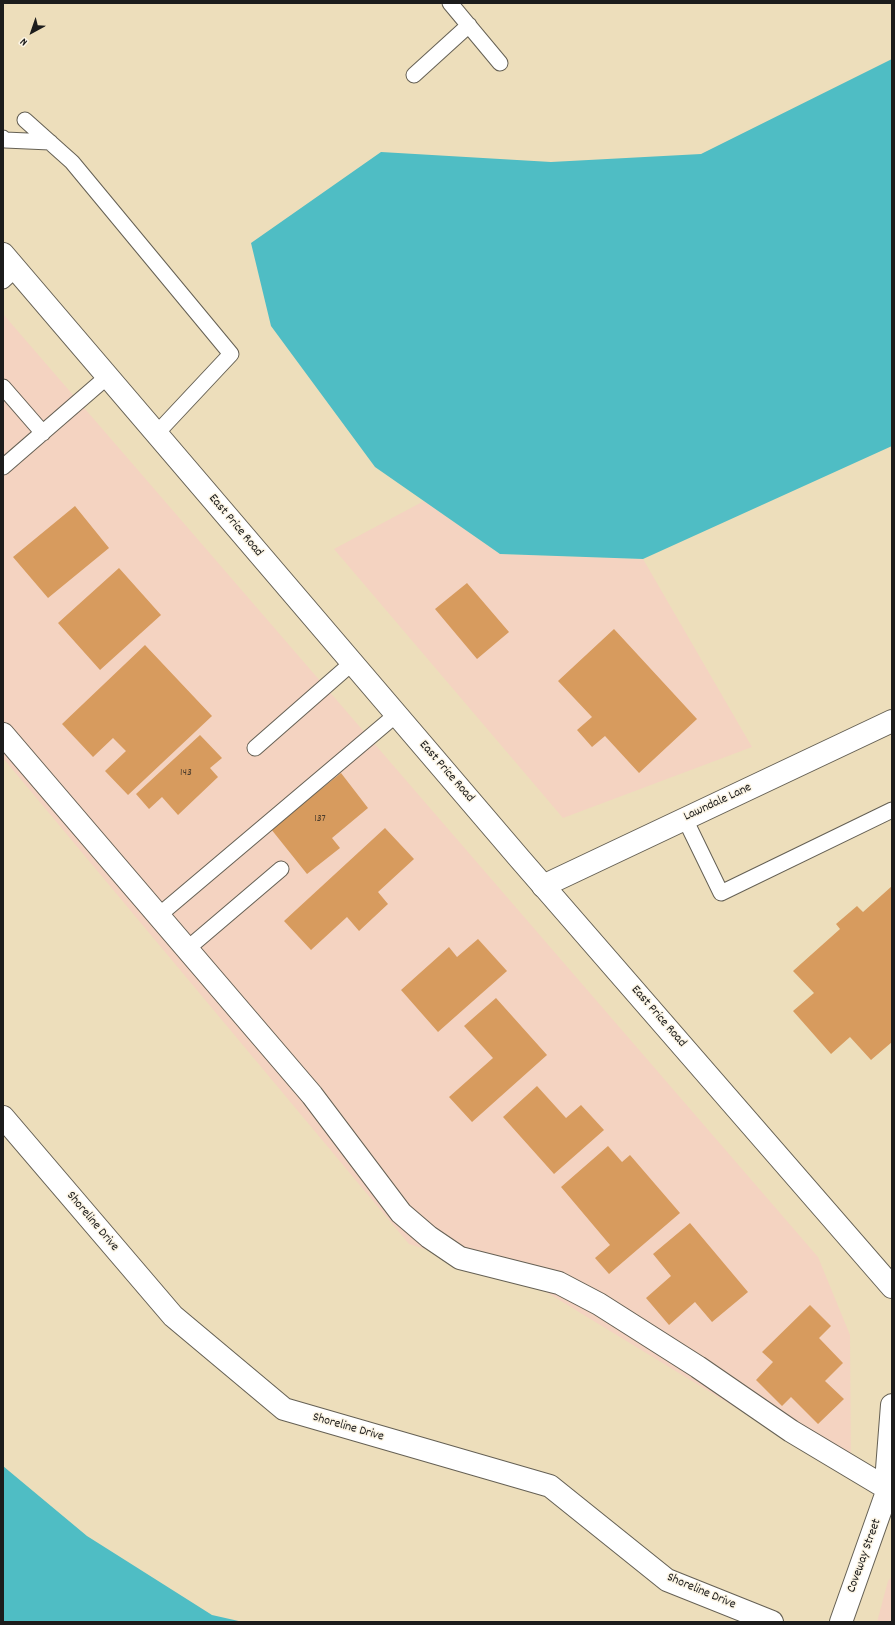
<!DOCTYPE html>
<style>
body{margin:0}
#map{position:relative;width:895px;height:1625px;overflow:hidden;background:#eddebb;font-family:Dekko,sans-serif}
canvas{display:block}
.frame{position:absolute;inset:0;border:4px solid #1c1c1c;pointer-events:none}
.north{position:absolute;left:12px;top:12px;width:40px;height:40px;-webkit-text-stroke:3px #fcf5e5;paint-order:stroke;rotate:220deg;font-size:11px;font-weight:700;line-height:16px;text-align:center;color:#1c1c1c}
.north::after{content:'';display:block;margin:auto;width:14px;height:18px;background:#1c1c1c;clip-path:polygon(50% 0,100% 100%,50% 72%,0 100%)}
</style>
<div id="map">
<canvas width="895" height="1625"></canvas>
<div class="frame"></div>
<div class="north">N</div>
</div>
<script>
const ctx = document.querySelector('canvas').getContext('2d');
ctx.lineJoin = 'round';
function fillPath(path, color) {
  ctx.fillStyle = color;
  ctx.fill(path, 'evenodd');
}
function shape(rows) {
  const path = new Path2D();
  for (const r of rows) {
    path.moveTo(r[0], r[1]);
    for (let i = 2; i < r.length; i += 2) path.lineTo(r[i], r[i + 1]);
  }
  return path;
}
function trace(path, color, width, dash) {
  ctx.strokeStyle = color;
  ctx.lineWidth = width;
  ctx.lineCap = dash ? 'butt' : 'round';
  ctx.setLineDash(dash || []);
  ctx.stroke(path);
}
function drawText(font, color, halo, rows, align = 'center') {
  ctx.font = font + ' Dekko,sans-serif';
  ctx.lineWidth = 3;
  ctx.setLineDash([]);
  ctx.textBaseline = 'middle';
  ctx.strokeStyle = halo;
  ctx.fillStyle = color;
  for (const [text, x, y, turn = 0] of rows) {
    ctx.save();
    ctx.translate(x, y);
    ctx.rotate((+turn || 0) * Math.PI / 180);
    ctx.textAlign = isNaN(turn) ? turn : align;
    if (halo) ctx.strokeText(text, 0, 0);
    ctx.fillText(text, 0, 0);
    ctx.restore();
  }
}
fillPath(shape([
 [3,314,818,1257,850,1335,851,1478,533,1284,409,1244,3,758],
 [424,501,500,554,643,559,752,747,563,818,334,549],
 [892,1576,892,1622,877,1622,888,1581]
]), '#f4d3c1');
fillPath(shape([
 [892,59,892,446,643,559,500,554,375,467,271,326,251,243,381,152,551,162,701,154],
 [3,1466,87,1536,212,1615,243,1622,3,1622]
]), '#4fbdc4');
fillPath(shape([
 [75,506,109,548,48,598,13,557],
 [119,568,161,615,100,670,58,623],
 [467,583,509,632,477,659,435,609],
 [614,629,697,719,639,773,605,736,592,747,577,730,592,717,558,681],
 [145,645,212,716,128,795,105,771,126,751,113,738,93,757,62,724],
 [200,735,222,758,210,768,218,777,178,815,162,797,149,809,136,794],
 [341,773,368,808,332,838,340,848,307,874,271,829],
 [385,828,414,859,378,892,388,904,359,931,347,917,311,950,284,921],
 [892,886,892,1042,871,1060,850,1037,831,1054,793,1011,814,993,793,971,840,929,836,924,857,906,863,912],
 [478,939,507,971,438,1032,401,990,449,947,457,957],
 [496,998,547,1055,472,1122,449,1097,493,1058,464,1026],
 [537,1086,566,1118,581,1105,604,1130,554,1174,503,1117],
 [608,1146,622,1162,630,1155,680,1213,609,1274,595,1258,610,1245,561,1187],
 [690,1223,748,1292,712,1322,695,1302,669,1325,646,1298,671,1276,653,1254],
 [810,1305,831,1326,819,1338,843,1363,825,1381,844,1399,818,1424,791,1397,782,1406,756,1380,773,1362,762,1352]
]), '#d79b5e');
const service = shape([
 [450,3,500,63],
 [414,75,469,25],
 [25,120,72,162,231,354,157,433],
 [3,138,5,140,50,142],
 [3,281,16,269],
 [3,387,43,433],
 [3,467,108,376],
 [255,748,352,663],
 [685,819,721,893,892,810],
 [158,916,397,714],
 [187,949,281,869]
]);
const minor = shape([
 [3,734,312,1095,401,1213,429,1237,460,1258,559,1283,599,1304,698,1367,791,1431,888,1489],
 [543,886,892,721],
 [3,1117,173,1316,284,1409,550,1486,667,1580,772,1622],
 [841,1622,888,1489,887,1469,892,1405]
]);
const secondary = shape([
 [3,254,520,859,892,1287]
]);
trace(service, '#656054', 17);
trace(minor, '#656054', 24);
trace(secondary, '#656054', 24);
trace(service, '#fff', 15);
trace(minor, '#fff', 22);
trace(secondary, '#fff', 22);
drawText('11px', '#4b3c2c', null, [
 ["143",186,773],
 ["137",320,819]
]);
drawText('13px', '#1c1c1c', '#fcf5e5', [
 ["East Price Road",235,526,50],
 ["East Price Road",446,772,49],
 ["Lawndale Lane",718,803,-25],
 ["East Price Road",658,1017,49],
 ["Shoreline Drive",92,1222,50],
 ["Shoreline Drive",348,1428,16],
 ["Coveway Street",865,1556,-70],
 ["Shoreline Drive",701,1592,23]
]);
</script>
